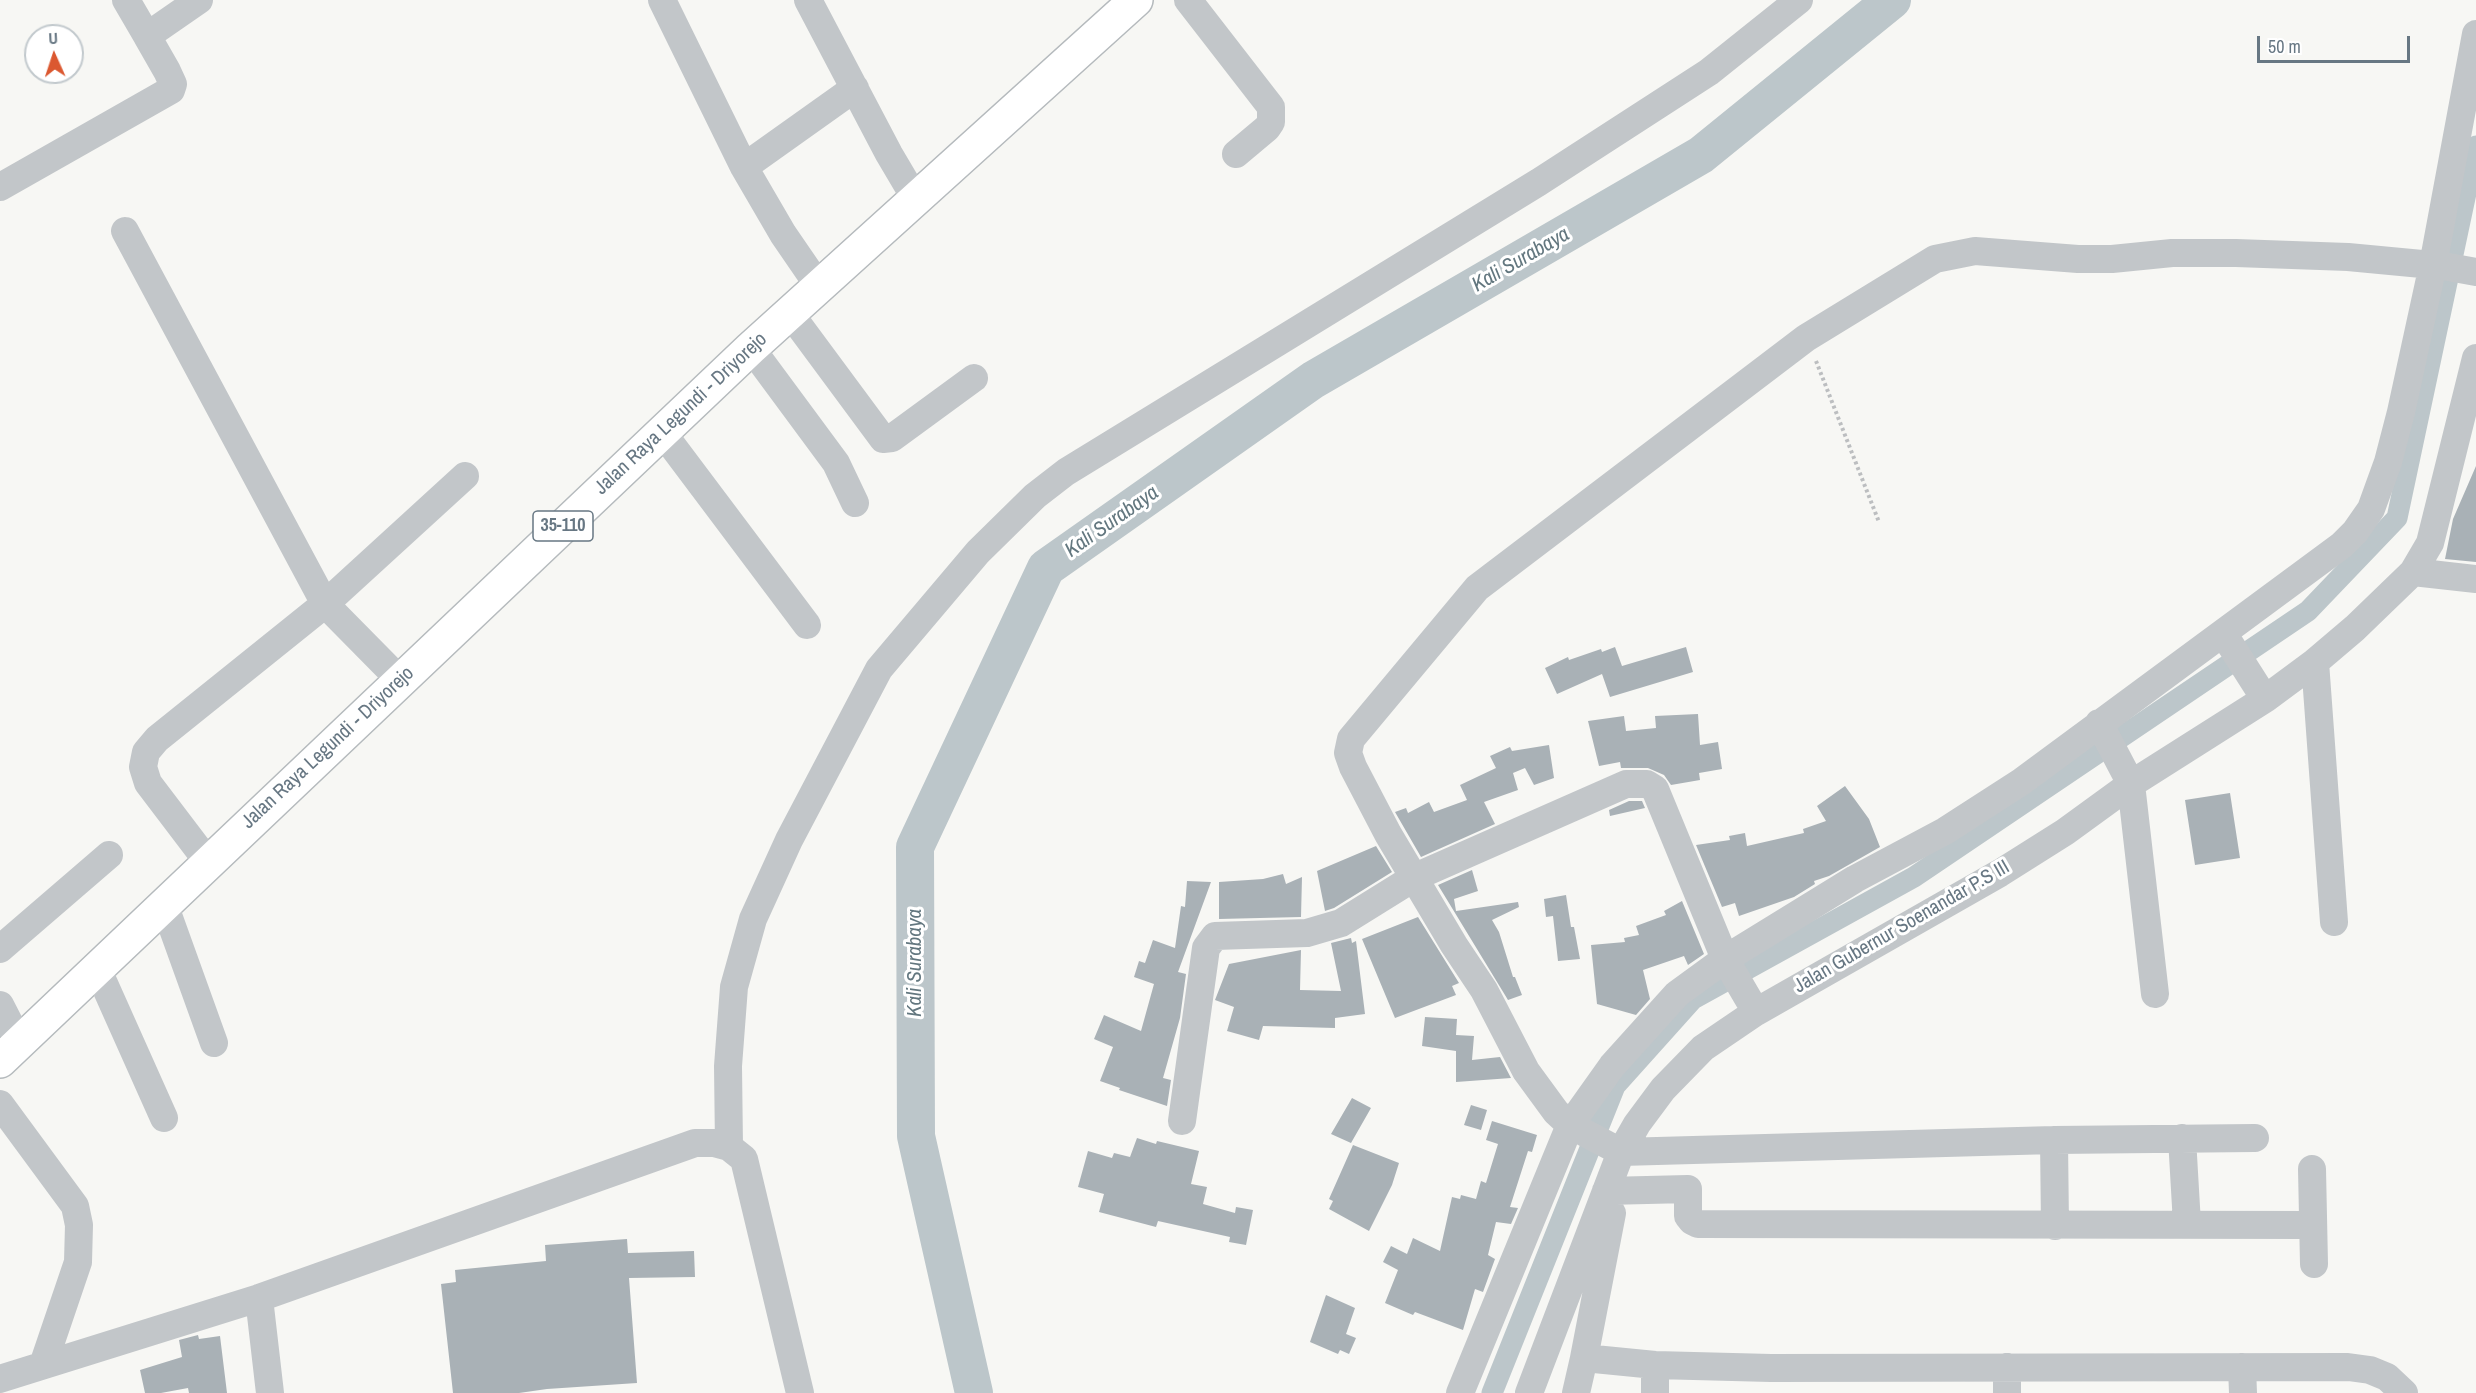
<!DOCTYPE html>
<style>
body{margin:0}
#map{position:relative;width:2476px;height:1393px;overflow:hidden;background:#f7f7f4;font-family:"Archivo Narrow",sans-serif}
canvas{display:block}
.north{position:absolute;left:24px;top:24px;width:60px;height:60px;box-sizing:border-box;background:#fff;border:2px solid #c2c9cd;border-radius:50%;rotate:357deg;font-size:16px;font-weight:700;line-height:24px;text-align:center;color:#677783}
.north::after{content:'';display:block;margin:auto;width:21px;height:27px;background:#db5830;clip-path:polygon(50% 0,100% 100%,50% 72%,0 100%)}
.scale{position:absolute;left:2257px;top:36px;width:153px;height:27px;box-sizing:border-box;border:3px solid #677783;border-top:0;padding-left:8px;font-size:18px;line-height:21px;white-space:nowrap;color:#677783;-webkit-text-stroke:4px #fff;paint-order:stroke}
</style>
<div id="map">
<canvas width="2476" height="1393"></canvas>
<div class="north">U</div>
<div class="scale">50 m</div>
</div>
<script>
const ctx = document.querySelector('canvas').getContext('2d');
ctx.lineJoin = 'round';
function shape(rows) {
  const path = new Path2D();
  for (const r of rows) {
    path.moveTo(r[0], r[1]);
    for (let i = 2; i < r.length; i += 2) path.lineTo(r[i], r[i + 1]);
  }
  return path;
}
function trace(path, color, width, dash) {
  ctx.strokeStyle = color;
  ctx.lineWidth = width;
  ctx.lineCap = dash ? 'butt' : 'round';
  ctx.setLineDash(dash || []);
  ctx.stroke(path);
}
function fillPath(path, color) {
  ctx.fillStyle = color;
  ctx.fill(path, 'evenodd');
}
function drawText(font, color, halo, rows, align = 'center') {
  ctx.font = font + ' "Archivo Narrow",sans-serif';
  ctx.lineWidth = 6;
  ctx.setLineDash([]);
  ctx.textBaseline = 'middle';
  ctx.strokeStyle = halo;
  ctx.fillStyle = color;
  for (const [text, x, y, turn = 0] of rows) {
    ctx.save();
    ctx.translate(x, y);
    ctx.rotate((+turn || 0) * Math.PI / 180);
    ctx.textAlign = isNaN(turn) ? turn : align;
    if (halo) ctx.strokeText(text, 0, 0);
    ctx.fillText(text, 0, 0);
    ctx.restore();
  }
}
trace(shape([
 [1492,1393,1615,1086,1693,999,1914,877,2308,611,2397,518,2476,146]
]), '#bcc6ca', 21);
trace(shape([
 [974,1393,916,1136,915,847,1046,568,1313,380,1701,155,1892,0]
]), '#bcc6ca', 38);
fillPath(shape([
 [2476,466,2476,562,2445,559,2453,519],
 [1615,647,1622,666,1686,647,1693,672,1610,697,1602,674,1557,694,1545,668,1568,657,1569,660,1601,649,1602,652],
 [1698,714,1700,745,1718,742,1722,769,1699,773,1700,780,1671,785,1664,775,1648,768,1621,768,1620,762,1599,766,1588,721,1624,716,1626,731,1656,728,1655,716],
 [1549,745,1554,778,1534,785,1525,768,1513,773,1518,790,1484,802,1495,824,1421,857,1395,812,1406,808,1408,813,1429,802,1434,812,1467,800,1460,785,1496,768,1490,756,1510,747,1512,751],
 [1845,786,1869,819,1880,847,1829,876,1814,881,1815,884,1794,897,1739,916,1735,903,1722,907,1696,845,1730,840,1729,836,1745,833,1747,846,1804,833,1803,829,1826,821,1817,806],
 [2230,793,2240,858,2195,865,2185,800],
 [1629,801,1642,801,1645,808,1610,816,1609,810],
 [1376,846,1392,872,1334,908,1325,911,1317,871],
 [1472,870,1478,891,1454,899,1456,911,1518,902,1519,907,1492,920,1499,932,1513,977,1515,977,1522,995,1508,1000,1438,885],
 [1283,874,1286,884,1302,877,1301,917,1219,919,1219,882,1263,879],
 [1187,881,1211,882,1178,972,1186,974,1180,1018,1163,1078,1171,1080,1167,1106,1119,1090,1120,1088,1100,1081,1113,1047,1094,1039,1104,1015,1141,1031,1154,984,1134,977,1139,961,1145,963,1153,940,1175,948,1181,906,1185,907],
 [1566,895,1571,927,1574,927,1580,959,1558,961,1553,916,1546,917,1544,899],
 [1682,901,1704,954,1688,965,1684,956,1643,970,1650,999,1636,1015,1597,1004,1591,945,1625,942,1624,938,1639,935,1636,926,1666,915,1664,911],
 [1418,917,1459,983,1452,986,1456,995,1395,1018,1362,939],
 [1351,938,1352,943,1356,941,1365,1014,1335,1018,1335,1028,1263,1026,1259,1040,1227,1031,1234,1007,1215,1000,1229,964,1301,950,1300,990,1341,991,1331,943],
 [1425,1017,1457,1019,1456,1035,1474,1036,1472,1060,1500,1057,1511,1078,1456,1082,1456,1051,1422,1046],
 [1352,1098,1371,1108,1351,1143,1331,1134],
 [1471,1105,1487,1110,1481,1130,1464,1125],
 [1492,1121,1537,1135,1532,1152,1528,1151,1510,1207,1518,1208,1511,1224,1496,1222,1488,1255,1495,1259,1483,1292,1475,1289,1463,1330,1415,1312,1413,1315,1385,1303,1398,1270,1383,1262,1391,1246,1407,1254,1413,1238,1440,1251,1452,1197,1460,1199,1461,1195,1476,1199,1481,1181,1486,1183,1498,1144,1486,1140],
 [1137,1138,1156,1144,1157,1141,1199,1151,1191,1184,1207,1187,1203,1204,1235,1213,1236,1207,1253,1210,1246,1245,1229,1242,1230,1237,1158,1221,1156,1227,1099,1212,1104,1194,1078,1187,1088,1151,1112,1158,1114,1153,1130,1157],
 [1353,1145,1399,1163,1392,1185,1369,1231,1329,1209,1333,1201,1329,1199],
 [627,1239,628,1253,694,1251,695,1277,629,1278,637,1383,547,1389,519,1393,453,1393,441,1284,456,1282,455,1270,546,1261,545,1245],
 [1326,1295,1355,1308,1346,1334,1356,1338,1349,1354,1340,1350,1338,1354,1310,1342],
 [198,1335,199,1339,220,1336,227,1393,189,1393,188,1388,161,1393,145,1393,140,1370,182,1357,179,1340]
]), '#a9b1b6');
const major = shape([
 [0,1061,751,348,1136,0]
]);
trace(major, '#b5babd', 36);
trace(shape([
 [1816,361,1879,522]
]), '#bcbec0', 4, [3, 3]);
trace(shape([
 [126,0,147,36],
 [662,0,744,167,783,234,818,285],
 [808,0,889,154,915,198],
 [1188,0,1271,107,1271,122,1267,128,1236,154],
 [744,167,855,88],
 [0,187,171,90,173,84,167,71,147,36,199,0],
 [125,231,325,604,157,739,146,752,143,767,148,783,208,862],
 [789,312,883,439,892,438,974,378],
 [751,348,836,463,855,503],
 [662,432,807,625],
 [2413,572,2476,579],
 [2223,633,2265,699],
 [2315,662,2334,922],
 [400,680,325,604,465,476],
 [2099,723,2131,784,2155,994],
 [164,904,214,1043],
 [0,949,109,855],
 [97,968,164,1118],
 [0,1005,19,1042],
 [0,1104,75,1206,79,1225,78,1262,43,1365],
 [1182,1121,1206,948,1215,936,1307,933,1341,923,1415,877,1626,784,1647,784,1655,789,1725,959,1756,1012],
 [2182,1138,2187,1224],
 [2255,1138,2054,1140,1621,1152,1570,1125,1556,1112,1526,1071,1484,990,1454,945,1388,834,1353,767,1348,753,1351,739,1477,588,1806,338,1935,259,1975,251,2078,259,2112,259,2172,253,2236,253,2348,257,2443,266,2476,272],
 [2054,1140,2055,1226],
 [729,1147,728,1066,734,987,753,919,789,840,879,669,978,552,1035,496,1066,472,1539,182,1709,72,1799,0],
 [2312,1169,2314,1264],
 [1606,1191,1688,1189,1688,1216,1692,1221,1698,1224,2312,1225],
 [259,1298,270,1393],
 [1584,1358,1612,1213],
 [2007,1367,2007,1393],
 [2242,1367,2243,1393],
 [0,1379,259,1298,695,1143,714,1143,729,1147,744,1159,800,1393],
 [1460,1393,1570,1125,1612,1066,1677,994,1725,959,1855,879,1945,831,2021,782,2342,545,2355,532,2371,509,2388,462,2401,412,2433,265,2476,34],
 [1529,1393,1621,1152,1637,1124,1663,1089,1703,1048,1756,1012,2000,873,2065,832,2131,784,2265,699,2315,662,2355,628,2413,572,2430,543,2476,358],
 [1576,1393,1584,1358,1655,1365,1771,1368,2348,1367,2370,1370,2387,1377,2404,1393],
 [1655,1393,1655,1365]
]), '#c2c6c9', 28);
trace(major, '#fff', 33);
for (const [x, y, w] of [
 [563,526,60]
]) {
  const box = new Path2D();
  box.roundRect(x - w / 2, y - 15, w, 30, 4.5);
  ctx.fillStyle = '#fff';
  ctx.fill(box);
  trace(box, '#677783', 1.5);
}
drawText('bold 18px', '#677783', null, [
 ["35-110",563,526]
]);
drawText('20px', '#677783', '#fff', [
 ["Jalan Raya Legundi - Driyorejo",681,414,-43],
 ["Jalan Raya Legundi - Driyorejo",328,748,-43],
 ["Jalan Gubernur Soenandar P.S III",1902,927,-30]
]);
drawText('italic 21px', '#63777f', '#fff', [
 ["Kali Surabaya",1521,260,-30],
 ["Kali Surabaya",1112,522,-35],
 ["Kali Surabaya",915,963,-90]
]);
</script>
